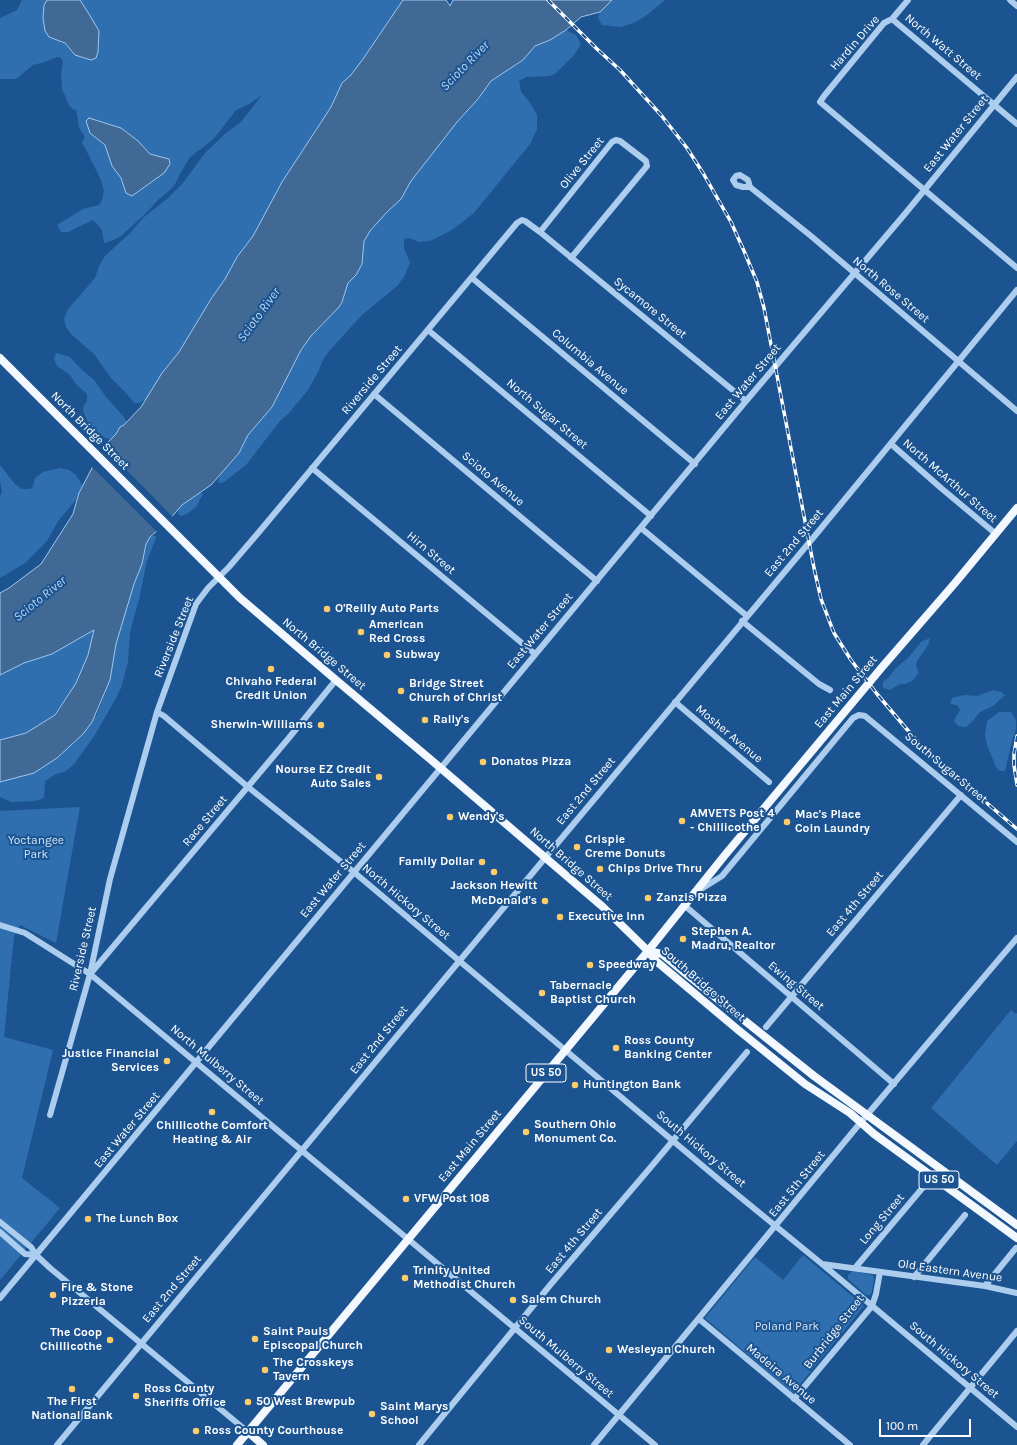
<!DOCTYPE html>
<style>
body{margin:0}
#map{position:relative;width:1017px;height:1445px;overflow:hidden;background:#1c5491;font-family:Karla,sans-serif}
canvas{display:block}
.scale{position:absolute;left:879px;top:1419px;width:92px;height:18px;box-sizing:border-box;border:2px solid #fff;border-top:0;padding-left:5px;font-size:12px;line-height:14px;white-space:nowrap;color:#fff;-webkit-text-stroke:3px #1c5491;paint-order:stroke}
</style>
<div id="map">
<canvas width="1017" height="1445"></canvas>
<div class="scale">100 m</div>
</div>
<script>
const ctx = document.querySelector('canvas').getContext('2d');
ctx.lineJoin = 'round';
function fillPath(path, color) {
  ctx.fillStyle = color;
  ctx.fill(path, 'evenodd');
}
function shape(rows) {
  const path = new Path2D();
  for (const r of rows) {
    path.moveTo(r[0], r[1]);
    for (let i = 2; i < r.length; i += 2) path.lineTo(r[i], r[i + 1]);
  }
  return path;
}
function trace(path, color, width, dash) {
  ctx.strokeStyle = color;
  ctx.lineWidth = width;
  ctx.lineCap = dash ? 'butt' : 'round';
  ctx.setLineDash(dash || []);
  ctx.stroke(path);
}
function drawText(font, color, halo, rows, align = 'center') {
  ctx.font = font + ' Karla,sans-serif';
  ctx.lineWidth = 4;
  ctx.setLineDash([]);
  ctx.textBaseline = 'middle';
  ctx.strokeStyle = halo;
  ctx.fillStyle = color;
  for (const [text, x, y, turn = 0] of rows) {
    ctx.save();
    ctx.translate(x, y);
    ctx.rotate((+turn || 0) * Math.PI / 180);
    ctx.textAlign = isNaN(turn) ? turn : align;
    if (halo) ctx.strokeText(text, 0, 0);
    ctx.fillText(text, 0, 0);
    ctx.restore();
  }
}
fillPath(shape([
 [22,0,47,0,43,11,45,31,49,37,65,43,71,51,93,21,89,14,80,0,403,0,363,59,351,75,342,83,331,107,282,182,253,236,237,257,225,279,211,299,179,352,162,373,153,390,146,399,139,403,134,403,127,394,111,378,94,354,71,334,66,327,64,319,68,309,95,278,99,266,105,256,130,233,143,218,168,198,183,183,205,153,226,133,241,122,262,95,249,104,236,110,216,136,206,145,190,157,180,174,175,184,170,190,160,198,143,216,121,236,111,241,104,243,102,230,93,220,68,232,61,232,57,225,83,209,99,205,102,200,104,191,101,180,82,142,85,137,79,128,76,109,74,110,70,107,62,89,61,75,63,61,60,57,57,57,45,62,33,65,16,79,0,79,0,18,17,10],
 [89,118,121,128,138,141,150,154,169,159,127,194,121,178,112,166,105,145,90,133,86,122],
 [612,0,665,0,647,15,634,23,620,27,602,25,598,18,600,12],
 [566,30,576,35,581,44,574,55,556,73,550,76,526,77,519,81,521,92,529,101,537,115,537,129,530,144,474,213,452,230,430,241,419,242,409,238,404,239,404,248,410,263,404,277,397,286,362,315,330,350,323,360,318,372,308,390,289,413,280,421,246,465,224,482,219,483,218,481,220,475,239,453,248,435,272,407,301,350,311,336,339,307,342,302,348,283,356,275,362,264,364,241,370,231,387,212,401,199,411,181,457,122,478,99,491,81,523,60,535,46,550,40],
 [56,353,70,357,79,367,94,380,106,397,123,416,127,422,124,426,120,427,116,434,110,439,105,438,90,426,83,411,84,405,87,401,87,394,76,384,69,374,57,366,54,358],
 [0,465,15,484,22,489,30,489,33,487,35,478,43,472,60,468,69,470,76,475,82,485,76,500,58,521,47,541,25,563,0,578,0,497,2,491,0,482],
 [200,493,203,494,202,496,196,507,187,514,181,516,178,514,178,510,182,505],
 [153,536,156,536,156,538,147,561,139,599,130,632,128,662,121,688,115,700,93,738,74,764,66,771,56,774,45,781,44,798,35,801,11,802,0,797,0,782,33,773,57,758,83,734,97,714,110,680,116,644,134,584,142,564,146,544,150,537],
 [94,630,88,655,76,683,54,715,26,733,0,740,0,675,24,663,52,654],
 [930,638,928,645,917,661,916,666,919,673,912,681,905,684,900,684,890,690,883,688,883,682,890,676,895,669,908,658,921,642],
 [993,690,1001,692,1005,695,993,706,980,712,972,722,966,727,958,726,955,722,954,720,960,710,958,706,950,703,952,698,964,695,977,696],
 [999,712,1011,712,1016,720,1016,729,1012,741,1005,771,1000,771,996,767,987,745,985,735,987,721],
 [80,807,56,943,20,925,14,936,4,1037,53,1050,22,1178,60,1208,0,1280,0,811],
 [1011,1010,1016,1014,1017,1013,1017,1141,997,1165,931,1108],
 [803,1255,864,1306,793,1393,705,1318,755,1257,783,1280],
 [853,1271,873,1275,874,1277,872,1292,870,1295,866,1295,848,1279,848,1275]
]), '#2f6faf');
const water = shape([
 [47,0,80,0,89,14,99,31,98,52,96,58,91,60,75,55,65,43,49,37,45,31,43,18,44,5,47,0],
 [403,0,446,0,450,6,453,0,612,0,600,12,581,17,566,30,550,40,535,46,523,60,491,81,478,99,457,122,411,181,401,199,387,212,370,231,364,241,362,264,356,275,348,283,342,302,339,307,311,336,301,350,272,407,248,435,239,453,211,485,182,505,168,521,150,537,146,544,142,564,134,584,116,644,110,680,92,722,83,734,57,758,34,773,0,782,0,740,26,733,55,715,76,683,88,655,94,630,52,654,24,663,0,675,0,593,9,588,41,564,73,514,79,493,103,447,116,434,120,427,124,425,141,407,162,373,179,352,211,299,225,279,237,257,253,236,282,182,331,107,342,83,351,75,363,59,403,0],
 [89,118,121,128,138,141,150,154,169,159,170,164,164,173,132,196,126,193,121,178,112,166,105,145,90,133,86,121,89,118]
]);
fillPath(water, '#416995');
trace(water, '#9fc8f0', 1);
fillPath(shape([
 [102,445,174,518,158,533,90,465]
]), '#1c5491');
trace(shape([
 [908,0,892,19,884,23,824,96,820,102,1017,268],
 [1010,0,1017,6],
 [892,19,1017,124],
 [750,187,743,187,736,185,733,180,736,176,740,175,748,180,750,187,811,236,1017,411],
 [540,232,612,142,616,140,620,141,646,161,647,166,571,258],
 [472,278,695,464],
 [428,330,651,516],
 [374,394,597,581],
 [891,444,941,488,996,534],
 [312,468,535,654],
 [641,528,747,616],
 [742,621,819,684,830,690],
 [675,702,769,782],
 [157,712,164,716,248,787,355,873,723,1183,822,1264,985,1286,1017,1293],
 [698,891,722,876,853,718,859,715,865,716,1017,842],
 [684,905,894,1084],
 [0,925,25,933,90,974,655,1445],
 [91,973,288,739,336,680],
 [766,1027,961,795],
 [50,1115,90,974,110,879,157,712,196,604,208,588,229,567,259,532,517,223,522,220,525,221,540,232,746,401],
 [0,1222,31,1247,36,1255,50,1268,248,1432],
 [0,1232,25,1254,36,1255],
 [822,1264,1017,1427],
 [855,1268,925,1185],
 [914,1277,965,1215],
 [985,1286,1016,1248],
 [0,1298,746,401,904,215,1017,77],
 [699,1319,850,1445],
 [794,1399,872,1306,876,1294,880,1272],
 [57,1445,545,858,813,538,1017,290],
 [419,1445,551,1284,650,1168,747,1052],
 [594,1445,861,1122,1017,938],
 [923,1445,1017,1331]
]), '#accdee', 6);
trace(shape([
 [0,358,240,598,336,680,430,759,603,907,648,951,656,961,737,1029,805,1084,850,1113,874,1134,1017,1238],
 [648,951,662,954,685,973,814,1076,1017,1225],
 [248,1432,263,1445],
 [237,1445,648,951,725,855,883,666,955,583,1017,508]
]), '#f3f8ff', 8);
const rail = shape([
 [548,0,597,49,620,70,661,115,687,148,703,173,731,222,744,251,757,282,764,308,814,568,821,599,834,633,851,660,877,694,916,740,931,755,1017,829],
 [1017,736,1014,754,1014,765,1017,785]
]);
trace(rail, '#fff', 3.5);
trace(rail, '#1c5491', 2, [6]);
for (const [x, y, r, color] of [
 [327,609,4,"#fecc69"],
 [361,632,4,"#fecc69"],
 [387,655,4,"#fecc69"],
 [271,669,4,"#fecc69"],
 [401,691,4,"#fecc69"],
 [425,720,4,"#fecc69"],
 [321,725,4,"#fecc69"],
 [483,762,4,"#fecc69"],
 [379,777,4,"#fecc69"],
 [450,817,4,"#fecc69"],
 [682,821,4,"#fecc69"],
 [787,822,4,"#fecc69"],
 [577,847,4,"#fecc69"],
 [482,862,4,"#fecc69"],
 [600,869,4,"#fecc69"],
 [494,872,4,"#fecc69"],
 [648,898,4,"#fecc69"],
 [545,901,4,"#fecc69"],
 [560,917,4,"#fecc69"],
 [683,939,4,"#fecc69"],
 [590,965,4,"#fecc69"],
 [542,993,4,"#fecc69"],
 [616,1048,4,"#fecc69"],
 [167,1061,4,"#fecc69"],
 [575,1085,4,"#fecc69"],
 [212,1112,4,"#fecc69"],
 [526,1132,4,"#fecc69"],
 [406,1199,4,"#fecc69"],
 [88,1219,4,"#fecc69"],
 [405,1278,4,"#fecc69"],
 [53,1295,4,"#fecc69"],
 [513,1300,4,"#fecc69"],
 [255,1339,4,"#fecc69"],
 [110,1340,4,"#fecc69"],
 [609,1350,4,"#fecc69"],
 [265,1370,4,"#fecc69"],
 [72,1389,4,"#fecc69"],
 [136,1396,4,"#fecc69"],
 [248,1402,4,"#fecc69"],
 [372,1414,4,"#fecc69"],
 [196,1431,4,"#fecc69"]
]) {
  const dot = new Path2D();
  dot.arc(x, y, r, 0, 2 * Math.PI);
  ctx.fillStyle = color;
  ctx.fill(dot);
  trace(dot, '#1c5491', 1.5);
}
for (const [x, y, w] of [
 [546,1073,40],
 [939,1180,40]
]) {
  const box = new Path2D();
  box.roundRect(x - w / 2, y - 9, w, 18, 3);
  ctx.fillStyle = '#1c5491';
  ctx.fill(box);
  trace(box, '#fff', 1);
}
drawText('bold 11px', '#fff', null, [
 ["US 50",546,1073],
 ["US 50",939,1180]
]);
drawText('12px', '#fff', '#1c5491', [
 ["Hardin Drive",855,43,-49],
 ["North Watt Street",943,47,40],
 ["East Water Street",956,134,-51],
 ["Olive Street",582,163,-51],
 ["North Rose Street",891,290,40],
 ["Sycamore Street",650,308,39],
 ["Columbia Avenue",590,362,40],
 ["Riverside Street",372,380,-50],
 ["East Water Street",748,382,-50],
 ["North Sugar Street",547,414,40],
 ["North Bridge Street",90,431,45],
 ["Scioto Avenue",493,479,40],
 ["North McArthur Street",950,481,41],
 ["East 2nd Street",794,543,-50],
 ["Hirn Street",431,553,40],
 ["East Water Street",540,631,-50],
 ["Riverside Street",174,637,-68],
 ["North Bridge Street",324,654,40],
 ["East Main Street",846,692,-50],
 ["Mosher Avenue",729,734,40],
 ["South Sugar Street",946,768,40],
 ["East 2nd Street",586,791,-50],
 ["Race Street",205,821,-50],
 ["North Bridge Street",571,864,41],
 ["East Water Street",333,880,-50],
 ["North Hickory Street",406,902,40],
 ["East 4th Street",855,904,-50],
 ["Riverside Street",83,949,-77],
 ["South Bridge Street",703,984,41],
 ["Ewing Street",796,986,40],
 ["East 2nd Street",379,1040,-51],
 ["North Mulberry Street",217,1065,40],
 ["East Water Street",127,1130,-50],
 ["East Main Street",470,1146,-50],
 ["South Hickory Street",701,1149,40],
 ["East 5th Street",797,1184,-51],
 ["Long Street",882,1219,-50],
 ["East 4th Street",574,1241,-50],
 ["Old Eastern Avenue",950,1271,8],
 ["East 2nd Street",172,1289,-50],
 ["Burbridge Street",834,1332,-52],
 ["South Mulberry Street",566,1357,40],
 ["South Hickory Street",954,1360,40],
 ["Madeira Avenue",781,1374,40]
]);
drawText('bold 12px', '#fff', '#1c5491', [
 ["O'Reilly Auto Parts",335,609],
 ["American",369,625],
 ["Red Cross",369,639],
 ["Subway",395,655],
 ["Chivaho Federal",271,682,"center"],
 ["Credit Union",271,696,"center"],
 ["Bridge Street",409,684],
 ["Church of Christ",409,698],
 ["Rally's",433,720],
 ["Sherwin-Williams",313,725,"right"],
 ["Donatos Pizza",491,762],
 ["Nourse EZ Credit",371,770,"right"],
 ["Auto Sales",371,784,"right"],
 ["AMVETS Post 4",690,814],
 ["- Chillicothe",690,828],
 ["Mac's Place",795,815],
 ["Coin Laundry",795,829],
 ["Wendy's",458,817],
 ["Crispie",585,840],
 ["Creme Donuts",585,854],
 ["Family Dollar",474,862,"right"],
 ["Chips Drive Thru",608,869],
 ["Jackson Hewitt",494,886,"center"],
 ["Zanzis Pizza",656,898],
 ["McDonald's",537,901,"right"],
 ["Executive Inn",568,917],
 ["Stephen A.",691,932],
 ["Madru, Realtor",691,946],
 ["Speedway",598,965],
 ["Tabernacle",550,986],
 ["Baptist Church",550,1000],
 ["Ross County",624,1041],
 ["Banking Center",624,1055],
 ["Justice Financial",159,1054,"right"],
 ["Services",159,1068,"right"],
 ["Huntington Bank",583,1085],
 ["Southern Ohio",534,1125],
 ["Monument Co.",534,1139],
 ["Chillicothe Comfort",212,1126,"center"],
 ["Heating & Air",212,1140,"center"],
 ["VFW Post 108",414,1199],
 ["The Lunch Box",96,1219],
 ["Trinity United",413,1271],
 ["Methodist Church",413,1285],
 ["Fire & Stone",61,1288],
 ["Pizzeria",61,1302],
 ["Salem Church",521,1300],
 ["Saint Pauls",263,1332],
 ["Episcopal Church",263,1346],
 ["The Coop",102,1333,"right"],
 ["Chillicothe",102,1347,"right"],
 ["Wesleyan Church",617,1350],
 ["The Crosskeys",273,1363],
 ["Tavern",273,1377],
 ["Ross County",144,1389],
 ["Sheriffs Office",144,1403],
 ["The First",72,1402,"center"],
 ["National Bank",72,1416,"center"],
 ["50 West Brewpub",256,1402],
 ["Saint Marys",380,1407],
 ["School",380,1421],
 ["Ross County Courthouse",204,1431]
], 'left');
drawText('12px', '#d2e6fa', '#1c5491', [
 ["Yoctangee",36,841],
 ["Park",36,855],
 ["Poland Park",787,1327]
]);
drawText('italic 13px', '#b8d7f5', '#1c5491', [
 ["Scioto River",465,66,-46],
 ["Scioto River",259,315,-54],
 ["Scioto River",40,599,-39]
]);
</script>
